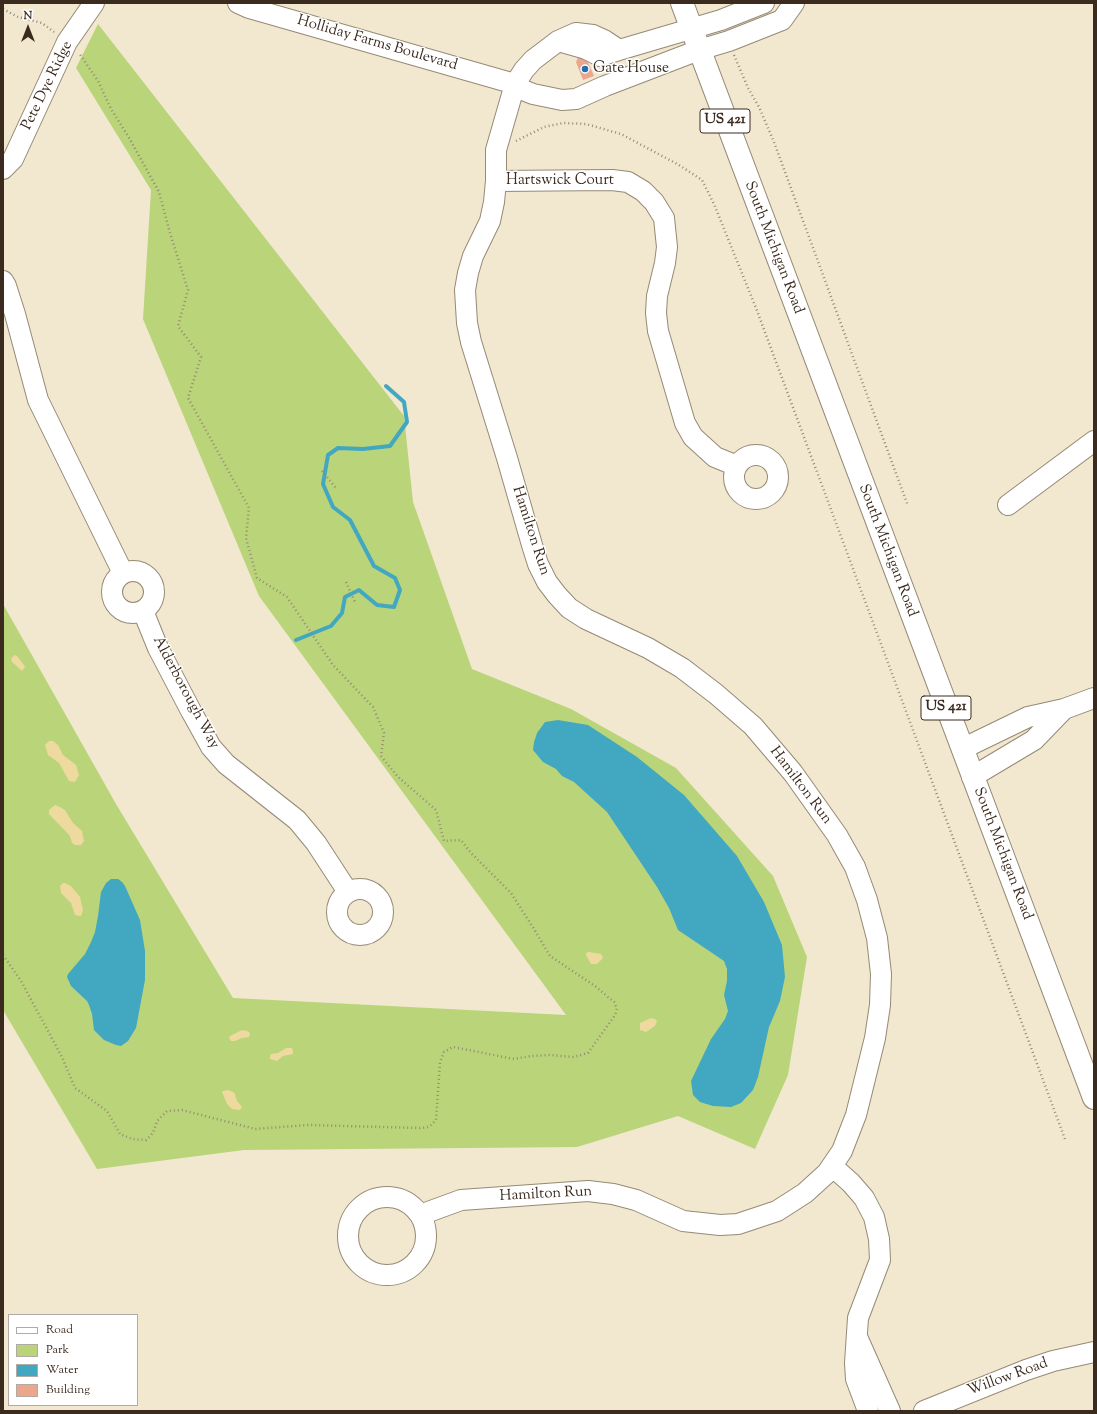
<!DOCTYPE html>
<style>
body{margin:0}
#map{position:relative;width:1097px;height:1414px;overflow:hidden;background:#f1e8cf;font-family:"Sorts Mill Goudy",serif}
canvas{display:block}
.frame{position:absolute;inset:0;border:4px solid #3b2a1e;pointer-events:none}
.legend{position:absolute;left:8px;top:1314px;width:130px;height:92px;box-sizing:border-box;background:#fff;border:1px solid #b1aaa5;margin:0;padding:5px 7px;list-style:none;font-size:12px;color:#3b2a1e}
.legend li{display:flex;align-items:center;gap:8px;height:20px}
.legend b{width:20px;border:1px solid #b1aaa5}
.north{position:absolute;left:8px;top:8px;width:40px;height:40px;-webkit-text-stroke:3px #fff;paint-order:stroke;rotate:0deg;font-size:11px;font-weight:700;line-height:16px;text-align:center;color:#3b2a1e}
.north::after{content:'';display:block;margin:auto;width:14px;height:18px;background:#3b2a1e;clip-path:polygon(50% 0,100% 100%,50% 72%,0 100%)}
</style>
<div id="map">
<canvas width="1097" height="1414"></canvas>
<div class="frame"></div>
<ul class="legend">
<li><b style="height:5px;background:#fff"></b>Road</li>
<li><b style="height:11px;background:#bad479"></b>Park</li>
<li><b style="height:11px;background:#42a8c2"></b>Water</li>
<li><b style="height:11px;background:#eca68c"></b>Building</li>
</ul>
<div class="north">N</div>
</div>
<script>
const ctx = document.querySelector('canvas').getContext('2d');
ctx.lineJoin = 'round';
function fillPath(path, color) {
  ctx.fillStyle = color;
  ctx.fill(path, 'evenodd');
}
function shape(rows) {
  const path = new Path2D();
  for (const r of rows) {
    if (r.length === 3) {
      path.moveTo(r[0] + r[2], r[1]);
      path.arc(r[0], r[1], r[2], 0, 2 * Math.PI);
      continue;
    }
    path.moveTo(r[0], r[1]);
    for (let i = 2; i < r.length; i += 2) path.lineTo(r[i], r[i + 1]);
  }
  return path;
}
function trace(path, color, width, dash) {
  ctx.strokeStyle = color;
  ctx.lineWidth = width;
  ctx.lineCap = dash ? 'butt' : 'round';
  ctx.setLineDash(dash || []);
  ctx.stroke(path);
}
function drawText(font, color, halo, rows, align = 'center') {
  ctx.font = font + ' "Sorts Mill Goudy",serif';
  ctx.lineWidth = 3;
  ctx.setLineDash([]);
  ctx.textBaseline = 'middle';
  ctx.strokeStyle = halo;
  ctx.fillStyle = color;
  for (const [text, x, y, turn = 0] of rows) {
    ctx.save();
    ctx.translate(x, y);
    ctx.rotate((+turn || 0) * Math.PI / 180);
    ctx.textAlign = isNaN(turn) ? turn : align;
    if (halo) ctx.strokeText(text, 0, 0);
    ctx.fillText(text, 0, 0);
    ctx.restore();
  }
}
fillPath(shape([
 [98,24,404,416,413,502,472,669,571,709,676,768,773,876,807,957,788,1075,755,1149,678,1116,577,1147,244,1150,97,1169,3,1010,3,604,116,804,233,998,566,1015,259,596,143,319,151,190,76,68]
]), '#bad479');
fillPath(shape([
 [14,655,17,656,24,665,25,667,22,671,12,662,11,659],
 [49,741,53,741,58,745,63,755,76,765,79,775,75,782,69,781,59,763,48,755,45,745],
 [55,805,58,806,65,810,73,823,82,831,84,841,81,845,75,845,72,843,70,836,49,814,49,810],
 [63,883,65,883,71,886,80,897,83,910,81,916,75,915,71,903,61,893,60,886],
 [589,952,601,954,603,958,597,964,591,964,586,955,586,953],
 [651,1018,655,1019,657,1021,655,1026,646,1032,640,1030,640,1023],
 [242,1030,247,1031,250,1033,249,1037,242,1038,235,1041,231,1041,229,1038,230,1036],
 [286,1048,292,1048,293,1052,293,1054,283,1056,277,1061,270,1059,270,1056,271,1054,278,1053],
 [228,1090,233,1092,235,1094,237,1101,242,1107,240,1110,232,1109,227,1104,222,1092,223,1091]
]), '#eeda9e');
fillPath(shape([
 [558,720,588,725,637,757,684,795,737,856,764,902,782,945,785,977,780,1001,769,1027,758,1077,753,1090,741,1103,731,1107,713,1106,700,1102,693,1095,691,1081,711,1039,725,1019,728,1011,724,995,727,981,727,969,724,961,678,930,669,908,657,887,607,812,574,782,562,776,556,769,543,762,533,750,534,742,537,733,545,722],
 [111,879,118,879,122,882,125,886,140,920,145,951,145,980,136,1028,128,1041,121,1046,116,1045,104,1040,94,1030,92,1014,89,1005,87,1001,71,986,67,977,68,974,85,954,91,942,95,932,98,916,101,892,106,883]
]), '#42a8c2');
trace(shape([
 [296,640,331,626,342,613,345,597,359,590,377,605,394,607,400,590,395,578,374,566,350,520,333,507,323,484,328,455,338,448,363,449,390,446,407,422,404,402,386,386]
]), '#42a8c2', 4);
fillPath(shape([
 [587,37,586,58,594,76,583,80,576,62]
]), '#eca68c');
const minor = shape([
 [238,3,249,8,515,84,523,90,533,94,562,100,576,99,605,86,699,50,729,41,782,20,794,3],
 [558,41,586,49,600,56,619,50],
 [3,169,13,159,67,42,94,3],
 [496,181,612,180,628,182,643,191,654,202,664,218,667,247,665,263,657,296,656,313,658,331,685,423,693,437,715,457,737,466],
 [3,281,6,286,15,314,38,400,123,573],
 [756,477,22],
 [1008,505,1094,441],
 [133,592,21],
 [143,611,158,648,191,711,211,747,226,764,297,820,316,843,348,892],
 [962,749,1028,717,1064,709],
 [972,777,1034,740,1064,709,1094,698],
 [360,912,23],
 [832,1166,851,1183,864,1198,874,1217,879,1239,880,1260,858,1318,855,1363,856,1379,868,1411],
 [387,1236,39],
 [420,1215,461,1200,588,1191,613,1194,636,1200,683,1221,720,1225,738,1224,777,1211,805,1193,827,1173,842,1151,856,1115,875,1038,880,1005,881,974,877,938,867,900,855,867,837,835,793,773,753,726,716,694,682,668,648,648,586,619,569,608,557,595,547,582,538,564,532,545,507,458,471,342,467,323,465,290,468,273,473,256,490,221,494,202,496,181,496,150,515,84,524,70,533,60,558,41,576,33,593,35,604,40,619,50,721,20,764,3],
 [858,1339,890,1411],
 [924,1411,1026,1370,1053,1361,1094,1352]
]);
const major = shape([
 [682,3,1094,1098]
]);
trace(minor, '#968976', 22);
trace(major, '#968976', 24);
trace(shape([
 [3,9,18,17,42,23,54,32],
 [734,55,748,88,759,107,774,142,908,506],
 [516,141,544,127,563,123,586,124,621,134,679,165,702,180,714,204,756,308,1065,1139],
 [322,471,336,488],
 [346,582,355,602],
 [3,955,21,981,62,1057,75,1088,107,1111,120,1134,132,1139,146,1140,153,1133,157,1121,167,1111,182,1110,255,1129,308,1125,420,1128,429,1127,436,1120,440,1062,444,1052,453,1047,514,1059,531,1056,549,1055,574,1057,588,1053,615,1015,617,1009,614,1002,595,986,550,956,534,929,511,893,471,853,461,840,444,841,436,810,398,777,381,756,384,733,373,707,333,665,287,597,257,578,246,538,249,508,188,398,201,357,178,326,188,290,170,233,159,192,128,136,111,109,98,81,79,53]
]), '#968976', 2.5, [1, 3]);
trace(minor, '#fff', 20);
trace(major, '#fff', 22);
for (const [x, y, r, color] of [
 [585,69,4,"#1f6fb2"]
]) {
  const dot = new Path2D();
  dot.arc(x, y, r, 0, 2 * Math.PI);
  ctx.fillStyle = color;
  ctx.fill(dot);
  trace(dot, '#fff', 1.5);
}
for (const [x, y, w] of [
 [725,121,50],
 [946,708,50]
]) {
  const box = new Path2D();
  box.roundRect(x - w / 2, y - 12, w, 24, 3);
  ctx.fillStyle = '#fff';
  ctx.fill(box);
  trace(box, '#3b2a1e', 1);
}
drawText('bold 14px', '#3b2a1e', null, [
 ["US 421",725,121],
 ["US 421",946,708]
]);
drawText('15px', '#3b2a1e', '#fff', [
 ["Holliday Farms Boulevard",377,44,16],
 ["Pete Dye Ridge",48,86,-64],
 ["Hartswick Court",560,181],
 ["South Michigan Road",773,248,69],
 ["Hamilton Run",530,531,72],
 ["South Michigan Road",887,551,69],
 ["Alderborough Way",185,693,62],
 ["Hamilton Run",800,786,53],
 ["South Michigan Road",1002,854,69],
 ["Hamilton Run",546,1195,-3],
 ["Willow Road",1008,1378,-20]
]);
drawText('15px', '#3b2a1e', '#fff', [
 ["Gate House",593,69]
], 'left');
</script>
